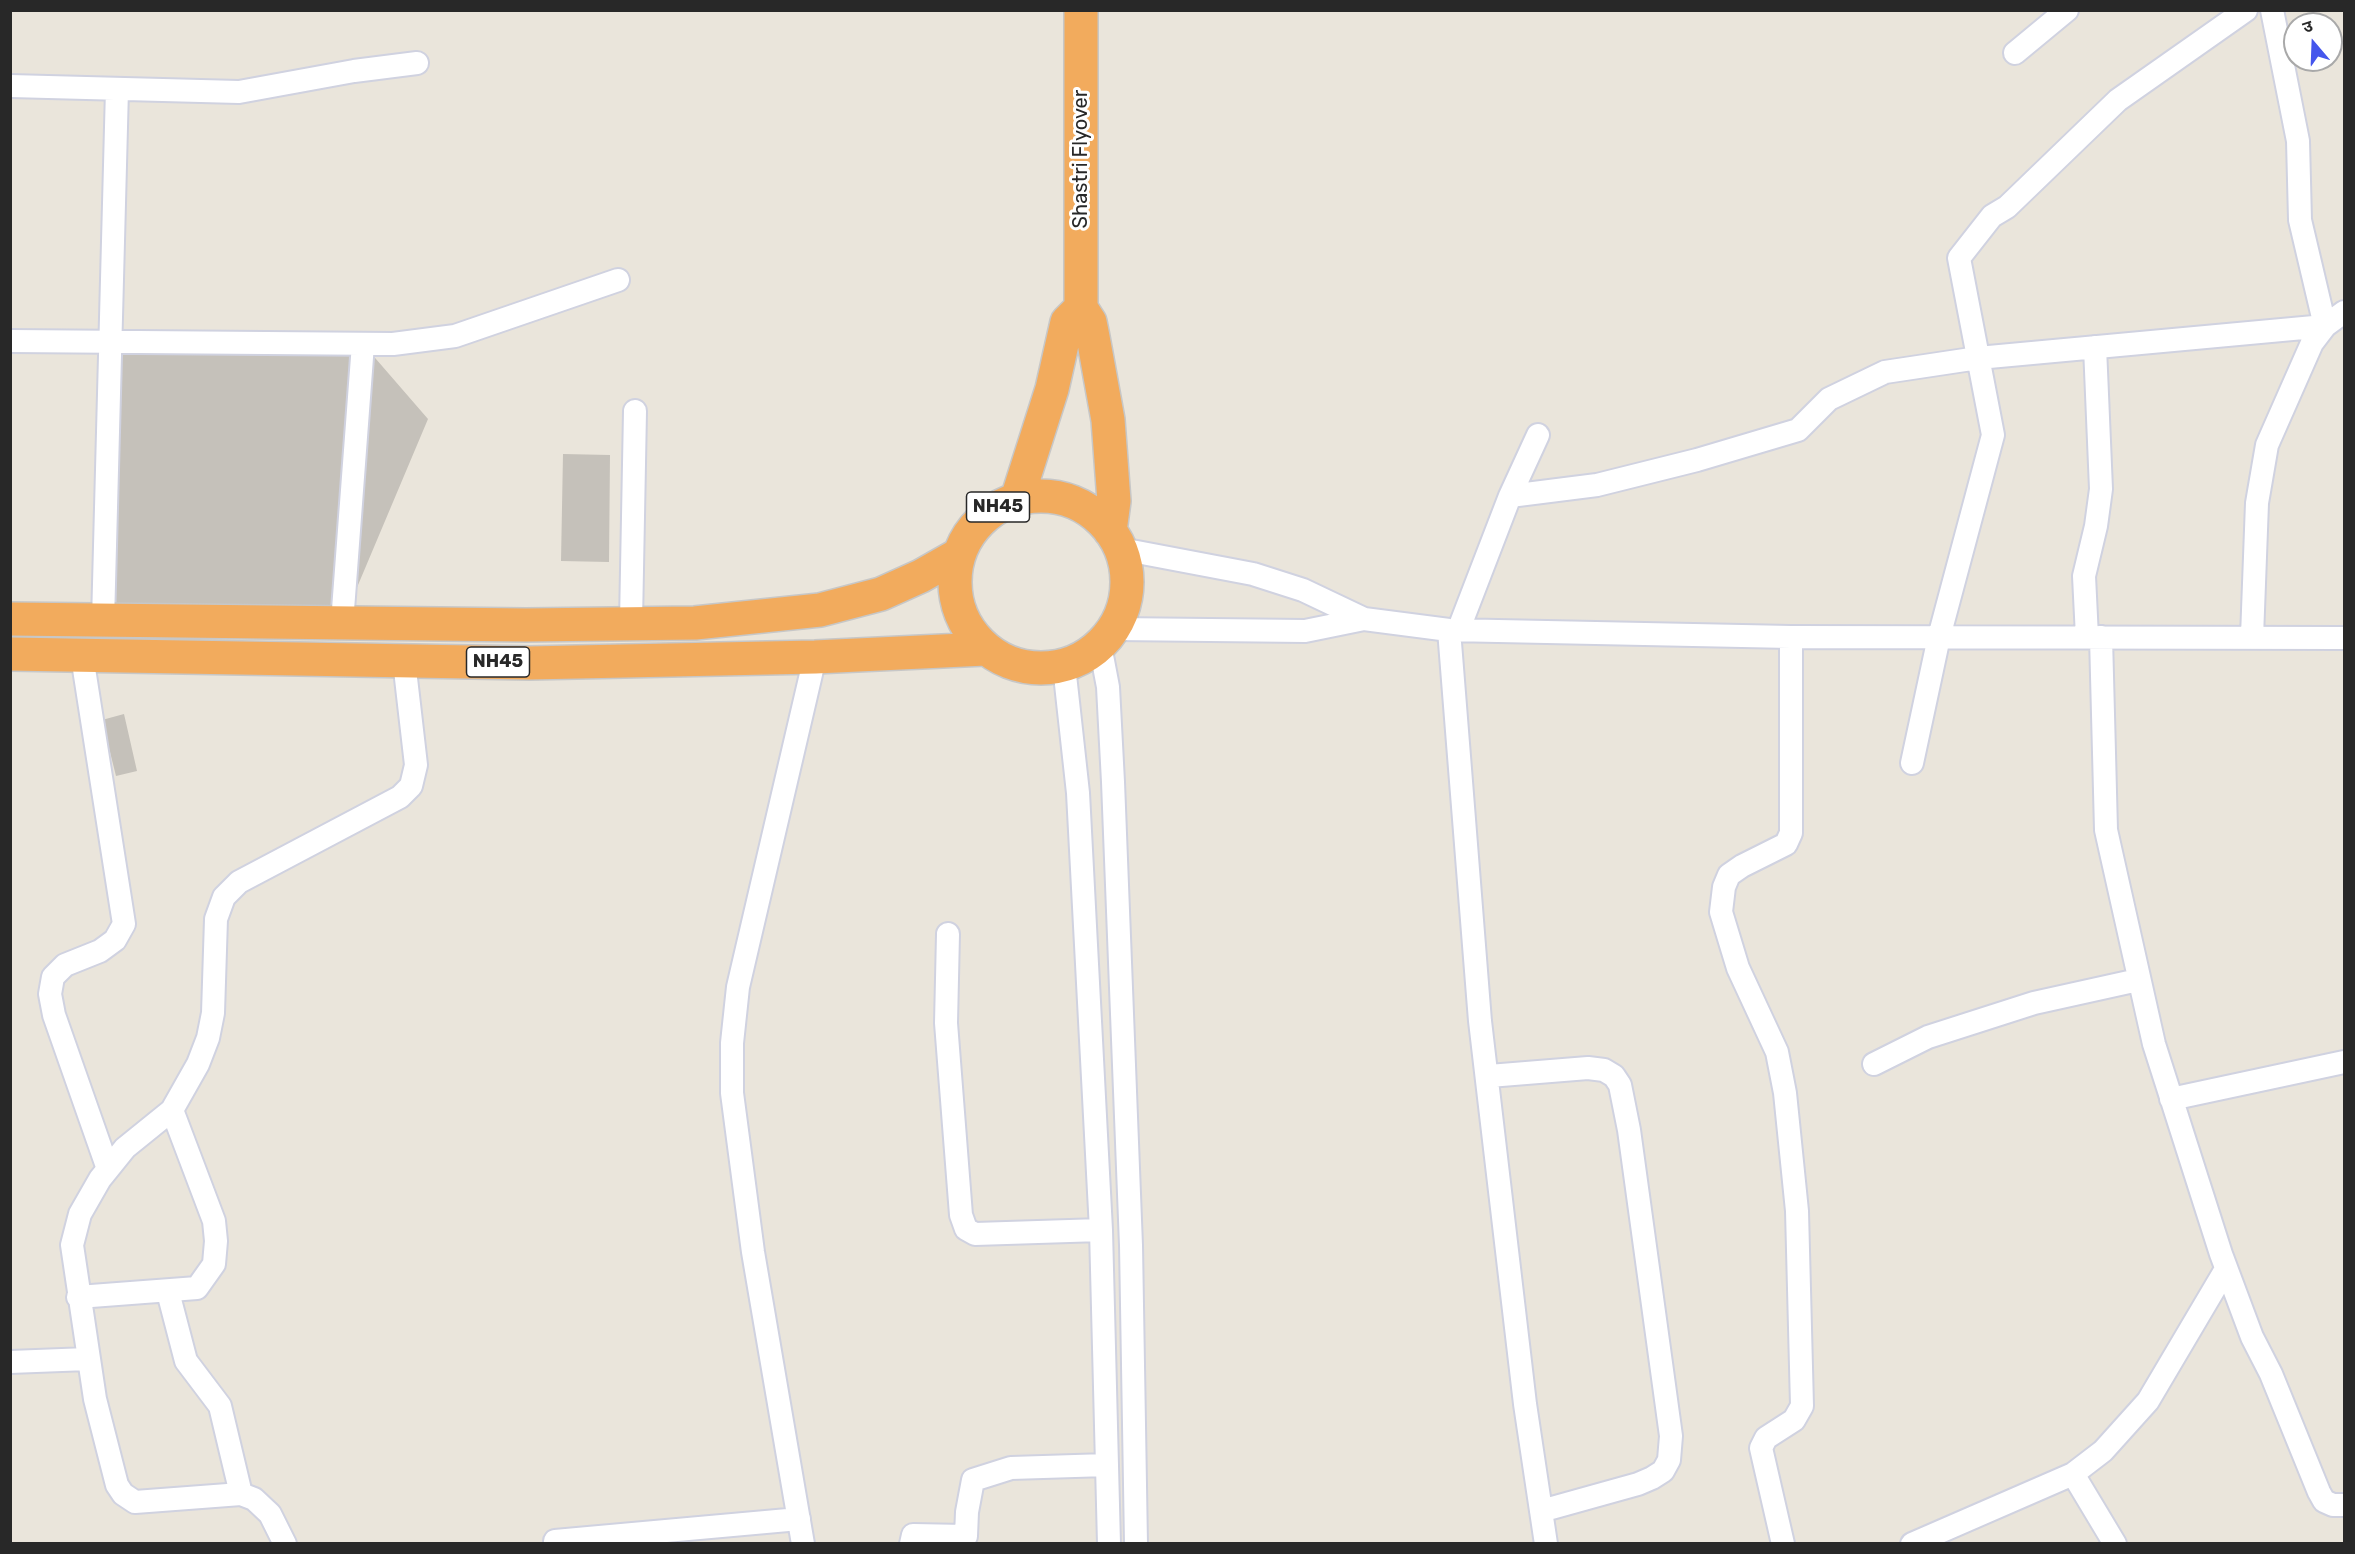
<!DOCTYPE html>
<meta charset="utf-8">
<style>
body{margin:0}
#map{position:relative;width:2355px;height:1554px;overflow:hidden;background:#eae5db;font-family:Rubik,"Noto Sans Devanagari",sans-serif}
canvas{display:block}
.frame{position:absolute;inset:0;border:12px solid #282828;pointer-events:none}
.north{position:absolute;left:2283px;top:12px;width:60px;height:60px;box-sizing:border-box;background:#fff;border:2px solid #a9a9a9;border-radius:50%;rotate:341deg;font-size:16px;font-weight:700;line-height:24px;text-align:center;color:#282828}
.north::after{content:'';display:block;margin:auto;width:21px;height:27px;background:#4556ec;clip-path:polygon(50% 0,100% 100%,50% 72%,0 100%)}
</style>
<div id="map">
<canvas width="2355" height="1554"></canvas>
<div class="frame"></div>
<div class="north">उ</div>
</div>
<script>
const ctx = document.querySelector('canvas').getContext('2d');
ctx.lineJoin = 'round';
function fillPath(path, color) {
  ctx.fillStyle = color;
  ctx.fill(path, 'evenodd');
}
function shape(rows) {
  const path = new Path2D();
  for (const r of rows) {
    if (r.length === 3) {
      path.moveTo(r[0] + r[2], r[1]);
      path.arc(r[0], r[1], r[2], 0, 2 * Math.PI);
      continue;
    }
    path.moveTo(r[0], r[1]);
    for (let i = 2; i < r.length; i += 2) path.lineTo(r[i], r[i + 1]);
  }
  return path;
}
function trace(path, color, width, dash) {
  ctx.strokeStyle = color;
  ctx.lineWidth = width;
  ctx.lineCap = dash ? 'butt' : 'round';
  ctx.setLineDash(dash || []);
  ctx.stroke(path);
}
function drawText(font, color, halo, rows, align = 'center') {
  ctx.font = font + ' Rubik,sans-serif';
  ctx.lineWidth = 6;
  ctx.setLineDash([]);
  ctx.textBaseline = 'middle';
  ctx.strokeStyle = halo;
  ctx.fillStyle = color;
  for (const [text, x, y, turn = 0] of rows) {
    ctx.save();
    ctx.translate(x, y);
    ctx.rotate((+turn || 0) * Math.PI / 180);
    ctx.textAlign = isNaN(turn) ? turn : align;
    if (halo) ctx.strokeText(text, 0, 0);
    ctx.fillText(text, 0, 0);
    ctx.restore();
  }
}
fillPath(shape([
 [109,342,363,344,428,419,342,623,103,622],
 [563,454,610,455,609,562,561,561],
 [124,714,137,771,116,776,102,720]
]), '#c5c1ba');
const minor = shape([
 [2015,53,2067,10],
 [10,86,239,92,354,71,417,63],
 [10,341,393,344,455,336,618,280],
 [1510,496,1597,485,1697,460,1798,430,1829,399,1885,372,1978,358,2325,326,2300,220,2298,141,2272,10],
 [1121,549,1253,574,1303,590,1364,619],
 [103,622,117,89],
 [631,622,635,411],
 [342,623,363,344],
 [1114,629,1305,631,1364,619,1449,630,1791,637,2344,638],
 [1449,630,1480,1021,1525,1404,1546,1544],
 [1458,631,1510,496,1538,435],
 [2087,637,2084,576,2096,526,2101,489,2095,347],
 [2101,637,2106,830,2154,1044,2221,1254,2252,1337,2271,1374,2319,1492,2324,1501,2333,1505,2344,1505],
 [2252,637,2257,503,2267,445,2312,343,2325,326,2344,312],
 [1100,645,1108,687,1113,782,1131,1245,1136,1544],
 [82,656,124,924,115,940,100,951,65,965,53,977,50,994,54,1015,108,1169],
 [1064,666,1078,793,1101,1230,1109,1544],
 [1912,763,1939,637,1993,435,1959,258,1992,216,2007,207,2118,100,2246,10],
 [948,934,946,1023,961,1215,966,1229,975,1234,1101,1230],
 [1874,1064,1928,1037,2034,1003,2138,980],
 [1489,1076,1588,1068,1604,1070,1614,1076,1620,1085,1629,1130,1671,1436,1669,1460,1663,1471,1652,1478,1638,1484,1541,1511],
 [2171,1099,2344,1062],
 [168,1292,186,1361,220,1406,241,1494],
 [78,1297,197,1288,214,1264,216,1241,214,1221,172,1110],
 [10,1362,88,1359],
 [2073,1474,2115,1544],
 [555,1541,799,1519],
 [285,1544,270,1514,254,1499,241,1494,135,1502,123,1494,117,1485,95,1399,72,1245,80,1214,100,1179,125,1148,172,1110,198,1064,208,1038,213,1013,216,919,224,897,239,882,400,797,411,786,416,765,404,661],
 [803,1544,753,1252,732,1093,732,1043,738,987,815,657],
 [911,1544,913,1535,966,1536,967,1512,973,1480,1011,1468,1107,1465],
 [1783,1544,1761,1448,1766,1438,1794,1420,1802,1406,1797,1211,1785,1093,1777,1052,1738,968,1721,912,1724,887,1729,875,1742,866,1786,844,1791,833,1791,637],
 [1912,1544,2073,1474,2103,1451,2148,1401,2226,1269]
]);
const highway = shape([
 [1081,308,1081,10],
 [1081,308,1090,322,1093,337,1108,420,1114,501,1110,531],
 [1041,582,86],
 [1017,499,1052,389,1067,322,1081,308],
 [10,619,526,625,695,623,820,610,881,594,921,576,958,555],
 [10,654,529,663,815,657,985,649]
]);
trace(minor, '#d0d2e0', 26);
trace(highway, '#c7c7c7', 36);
trace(minor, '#fff', 22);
trace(highway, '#f2ab5d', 33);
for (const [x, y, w] of [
 [998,507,63],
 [498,662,63]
]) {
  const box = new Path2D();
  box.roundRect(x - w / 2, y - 15, w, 30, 4.5);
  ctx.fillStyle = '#fff';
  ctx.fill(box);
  trace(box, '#282828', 1.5);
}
drawText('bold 18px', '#282828', null, [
 ["NH45",998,507],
 ["NH45",498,662]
]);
drawText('20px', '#282828', '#fff', [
 ["Shastri Flyover",1081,159,-90]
]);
</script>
